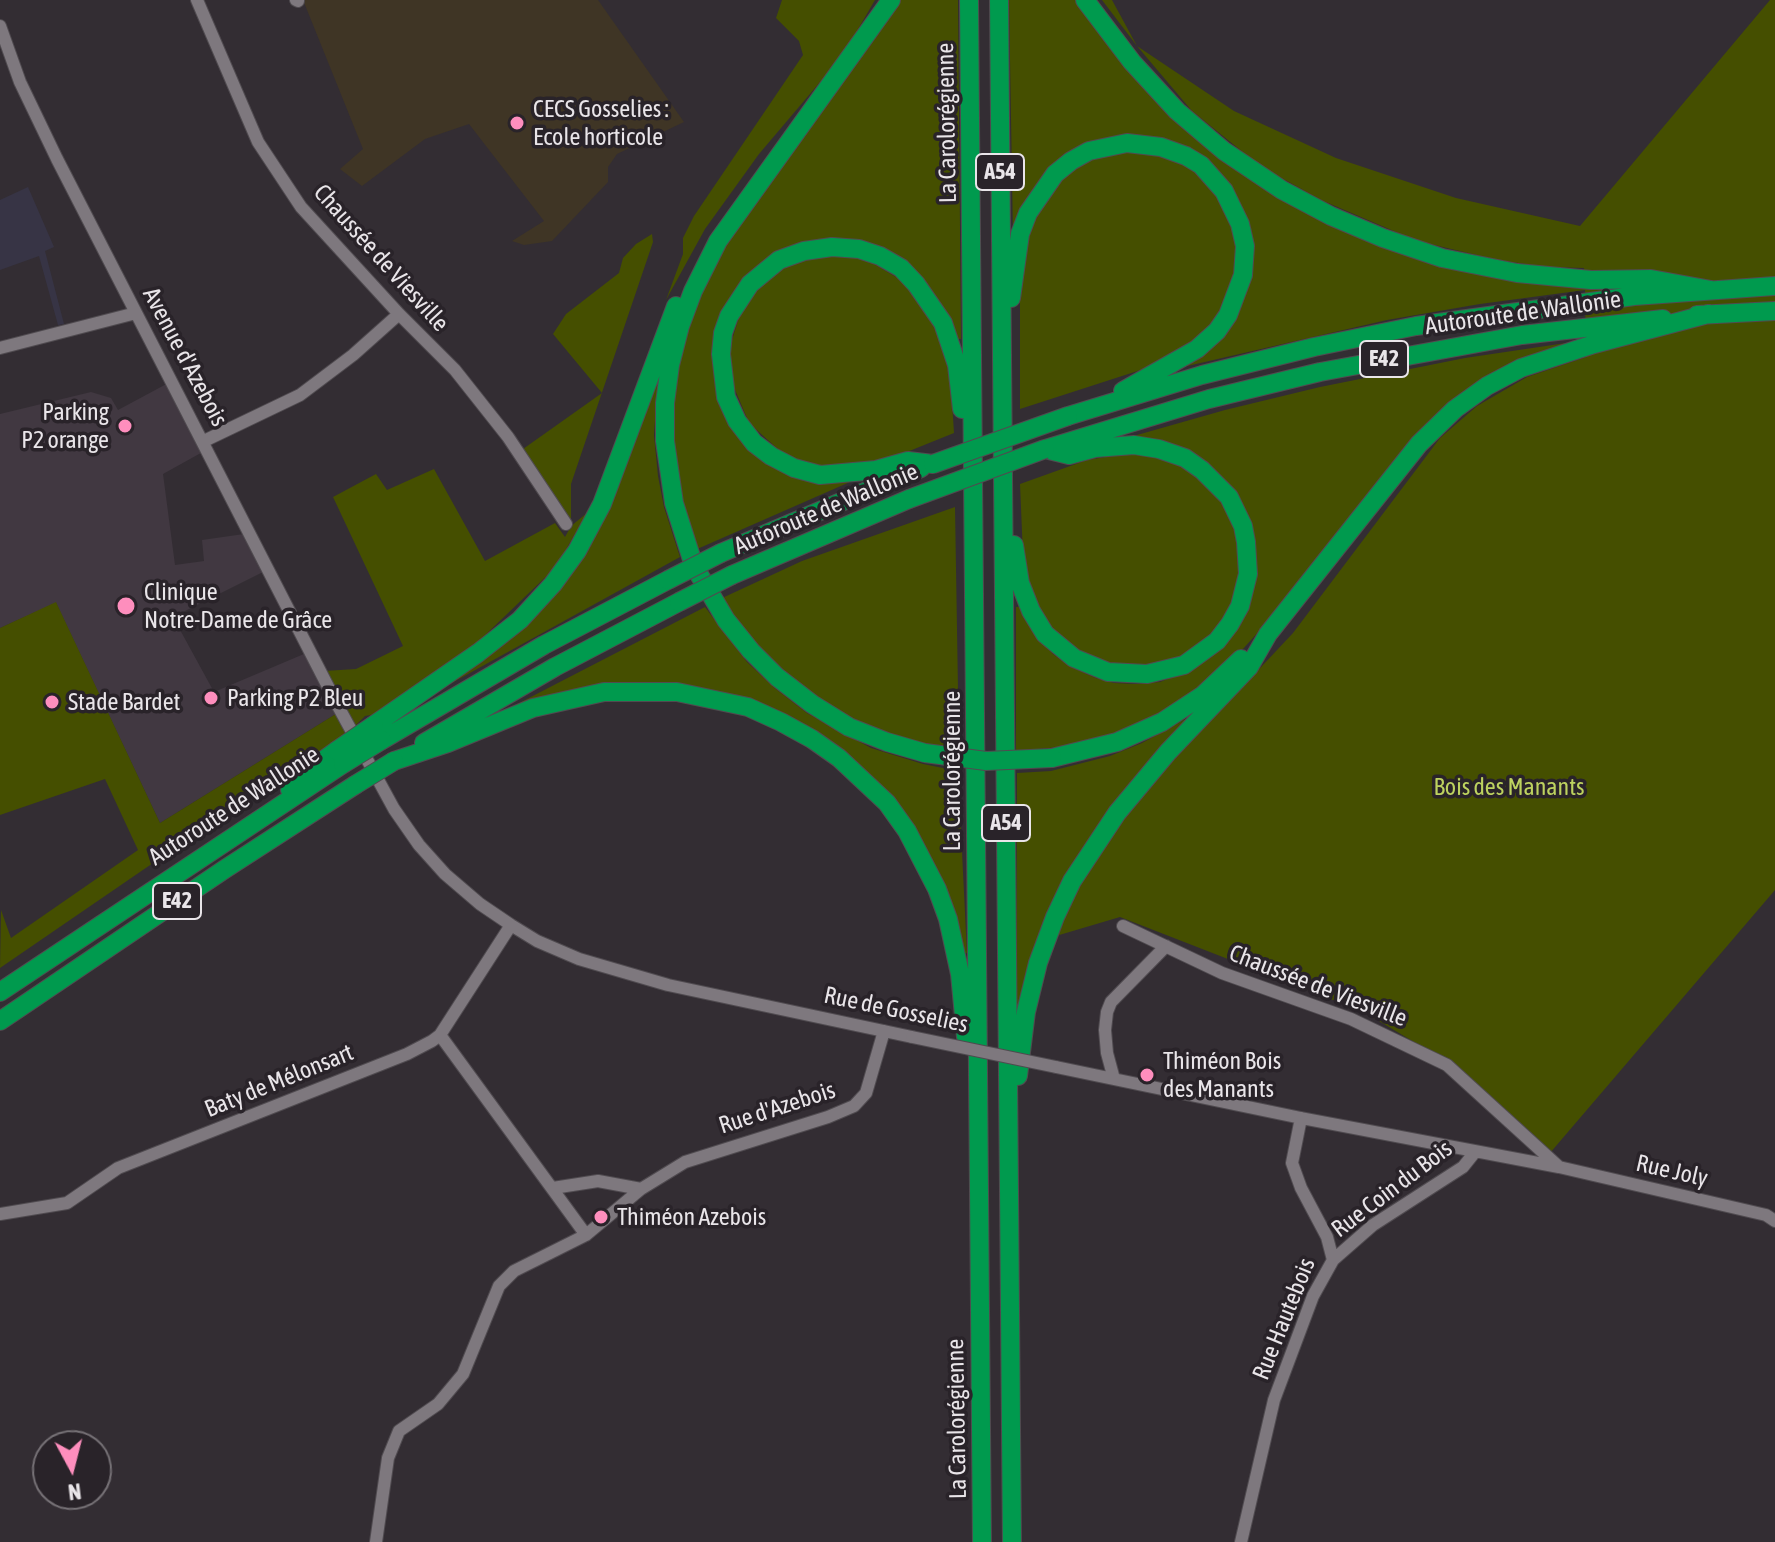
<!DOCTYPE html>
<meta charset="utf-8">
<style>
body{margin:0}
#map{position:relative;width:1775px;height:1542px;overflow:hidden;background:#332d33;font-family:"Asap Condensed",sans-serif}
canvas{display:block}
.north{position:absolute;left:32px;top:1430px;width:80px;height:80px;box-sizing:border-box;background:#292329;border:2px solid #767176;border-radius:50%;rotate:173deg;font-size:22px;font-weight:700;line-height:32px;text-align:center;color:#e9e5e9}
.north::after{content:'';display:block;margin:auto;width:28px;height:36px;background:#fe8ebd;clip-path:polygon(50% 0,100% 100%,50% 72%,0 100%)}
</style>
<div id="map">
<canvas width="1775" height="1542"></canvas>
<div class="north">N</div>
</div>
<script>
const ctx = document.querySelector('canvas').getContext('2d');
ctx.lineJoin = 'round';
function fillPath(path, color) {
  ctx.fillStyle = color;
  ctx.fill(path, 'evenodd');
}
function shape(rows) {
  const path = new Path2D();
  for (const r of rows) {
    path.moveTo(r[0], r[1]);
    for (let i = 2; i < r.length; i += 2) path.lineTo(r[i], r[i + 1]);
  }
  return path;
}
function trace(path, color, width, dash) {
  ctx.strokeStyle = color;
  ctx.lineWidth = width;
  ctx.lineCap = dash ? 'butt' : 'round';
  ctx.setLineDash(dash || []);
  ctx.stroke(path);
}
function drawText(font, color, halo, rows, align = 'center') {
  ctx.font = font + ' "Asap Condensed",sans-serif';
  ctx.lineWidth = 7;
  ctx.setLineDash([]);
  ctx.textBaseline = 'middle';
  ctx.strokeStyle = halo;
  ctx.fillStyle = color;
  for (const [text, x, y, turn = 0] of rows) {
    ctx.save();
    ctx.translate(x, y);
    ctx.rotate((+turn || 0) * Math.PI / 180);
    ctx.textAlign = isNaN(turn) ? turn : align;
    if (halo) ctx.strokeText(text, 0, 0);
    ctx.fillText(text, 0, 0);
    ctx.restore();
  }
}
fillPath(shape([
 [172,381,208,449,163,474,175,565,204,561,202,540,251,533,269,569,173,617,214,692,311,651,339,712,160,823,56,603,0,628,0,414,91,392,111,398,118,410]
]), '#413841');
fillPath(shape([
 [28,187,54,247,45,251,64,324,58,325,39,256,0,270,0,200]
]), '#373445');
fillPath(shape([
 [303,0,598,0,684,122,617,154,608,167,608,182,552,241,524,245,512,241,544,221,469,124,425,139,362,186,340,169,363,149]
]), '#3f3525');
fillPath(shape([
 [782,0,875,0,843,55,759,154,705,229,666,300,683,254,683,238,694,216,803,55,799,41,776,18],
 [900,0,958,0,961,339,955,339,891,256,806,245,740,288,716,364,756,450,859,478,695,550,673,459,674,388,688,321,715,260,828,101,872,43],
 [1009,0,1078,0,1138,81,1358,235,1585,285,1584,268,1546,267,1498,260,1417,241,1321,200,1260,166,1192,111,1137,46,1102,0,1112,0,1137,46,1234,111,1336,158,1456,198,1580,226,1770,0,1775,0,1775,890,1550,1153,1454,1066,1364,1012,1120,917,1056,936,1083,878,1119,825,1153,782,1293,633,1440,438,1477,406,1527,377,1586,357,1585,290,1480,304,1387,320,1183,367,1229,327,1243,212,1173,144,1073,153,1013,236],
 [1145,149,1193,167,1226,203,1238,252,1231,294,1214,323,1187,348,1153,366,1020,409,1020,288,1025,248,1034,217,1064,175,1101,153],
 [652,234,653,242,571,484,571,523,523,449,602,393,553,334,566,314,619,273,623,258,636,244],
 [824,254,866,259,901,280,916,296,942,341,951,385,954,433,897,456,859,465,828,467,806,463,781,452,749,423,733,385,730,363,731,343,739,317,755,292,776,272,803,259],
 [1566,343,1508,367,1405,449,1280,608,1233,660,1197,690,1159,714,1130,729,1082,745,1016,751,1016,607,1020,607,1035,634,1053,654,1071,667,1096,678,1114,683,1135,684,1160,682,1188,671,1251,593,1257,568,1251,531,1233,491,1123,439,1225,410,1320,387,1465,358],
 [659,366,654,435,658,476,664,507,680,557,430,695,546,602],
 [1124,454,1152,456,1176,463,1197,474,1227,507,1236,529,1241,553,1240,577,1233,602,1220,625,1202,644,1184,657,1131,668,1091,660,1051,630,1029,589,1023,556,1020,484,1087,460],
 [434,469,485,561,555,523,565,537,571,526,587,513,556,567,453,666,387,712,365,716,354,727,324,671,356,669,403,646,333,497,376,474,387,490],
 [955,507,959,749,908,742,850,718,818,699,758,648,720,599,802,561],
 [56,602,160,823,339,712,346,732,330,746,191,837,0,968,1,910,11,938,138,850,105,779,0,815,0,628],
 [705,607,747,662,776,689,807,713,871,748,923,764,958,771,967,953,962,954,928,857,812,733,666,686,494,716],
 [1200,711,1092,841,1016,1050,1017,773,1051,771,1110,756,1142,743]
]), '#454f00');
const minor = shape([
 [197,0,258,142,301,207,399,314,455,370,508,437,566,524],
 [296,0,298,1],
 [0,26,20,82,57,159,339,708,394,809,419,845,445,874,480,904,511,925,537,941,579,959,668,985,912,1037],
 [0,348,136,313],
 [204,441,300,395,353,355,399,314],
 [1123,926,1222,973,1351,1019,1447,1065,1559,1167],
 [440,1035,586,1235],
 [1056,1067,1301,1118,1559,1167,1766,1215,1775,1221],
 [1114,1079,1107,1053,1105,1030,1107,1012,1111,1002,1166,946],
 [1301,1118,1292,1163,1301,1188,1327,1237,1333,1260],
 [553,1188,598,1181,641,1189],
 [0,1214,67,1203,118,1168,407,1054,432,1041,440,1035,511,925],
 [376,1542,388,1458,399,1431,438,1404,463,1374,499,1286,514,1271,586,1235,641,1189,685,1162,828,1117,854,1106,866,1093,884,1031],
 [1241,1542,1274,1400,1313,1296,1333,1260,1373,1225,1463,1167,1475,1152]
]);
const highway = shape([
 [891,0,718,241,693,291,680,326,670,365,665,403,665,441,674,503,694,566,726,620,751,651,777,677,812,704,849,727,887,742,925,753],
 [969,0,982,1542],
 [999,0,1012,1542],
 [1085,0,1132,62,1177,111,1224,151,1282,190,1331,216,1383,238,1442,258,1517,273,1591,280,1651,279,1711,290],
 [1011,298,1020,234,1028,213,1055,174,1071,161,1089,151,1127,143,1161,147,1186,156,1201,165,1224,191,1240,224,1245,246,1243,275,1228,315,1217,331,1197,349,1123,391],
 [1697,315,1775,311],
 [1068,416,1202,375,1314,347,1416,326,1634,296,1775,286],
 [1045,449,1209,399,1320,372,1522,335,1663,319],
 [933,464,908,461,876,470,820,475,794,468,771,456,754,443,737,421,726,397,721,354,723,333,729,316,750,284,779,260,804,251,832,247,859,249,880,256,901,268,916,284,943,323,957,365,962,409],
 [1014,545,1020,583,1031,611,1045,634,1074,658,1108,672,1147,674,1184,665,1217,641,1230,624,1240,606,1248,574,1246,542,1243,526,1229,497,1202,470,1185,458,1159,449,1134,445,1095,448,1069,455,1049,450],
 [721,553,921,468],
 [732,575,909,499],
 [374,725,478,653,520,620,553,584,577,551,602,504,676,306],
 [382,740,544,645,668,580],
 [424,743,555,667,679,602],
 [1052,758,1117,742,1162,722,1203,695,1241,659],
 [394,761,448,743,533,708,604,692,677,692,748,707,781,722,812,739,839,758,887,803,907,831,937,889,948,919,960,974,966,1037],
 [290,790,297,779,336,751],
 [0,992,343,764],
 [0,1021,225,869,355,785],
 [1018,1076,1026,1012,1038,963,1055,917,1072,881,1117,813,1168,752,1249,667,1268,634,1419,444,1455,409,1487,386,1521,368,1594,344,1708,314]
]);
trace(minor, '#504b50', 14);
trace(highway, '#504b50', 20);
trace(minor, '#7e787e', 12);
trace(highway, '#009a4e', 18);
const minorBridge = shape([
 [912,1037,1056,1067]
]);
const highwayBridge = shape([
 [933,464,1068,416],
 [909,499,1045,449],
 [668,580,721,553],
 [679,602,732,575],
 [336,751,374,725],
 [925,753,986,761,1052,758],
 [343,764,382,740],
 [355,785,394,761]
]);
trace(minorBridge, '#504b50', 14, []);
trace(highwayBridge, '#504b50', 20, []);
trace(minorBridge, '#7e787e', 12);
trace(highwayBridge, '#009a4e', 18);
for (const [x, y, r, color] of [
 [517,123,8,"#fe8ebd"],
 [125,426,8,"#fe8ebd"],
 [126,606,10,"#fe8ebd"],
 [211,698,8,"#fe8ebd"],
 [52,702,8,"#fe8ebd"],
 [1147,1075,8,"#fe8ebd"],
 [601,1217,8,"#fe8ebd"]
]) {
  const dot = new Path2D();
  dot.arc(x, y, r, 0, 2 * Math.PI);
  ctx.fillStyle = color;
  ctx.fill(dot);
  trace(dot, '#292329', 3);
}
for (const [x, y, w] of [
 [1000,172,48],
 [1384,359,48],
 [1006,823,48],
 [177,901,48]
]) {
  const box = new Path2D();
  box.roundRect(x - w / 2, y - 18, w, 36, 6);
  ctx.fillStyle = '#292329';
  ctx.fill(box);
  trace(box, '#e9e5e9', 2);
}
drawText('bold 22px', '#e9e5e9', null, [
 ["A54",1000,172],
 ["E42",1384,359],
 ["A54",1006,823],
 ["E42",177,901]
]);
drawText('24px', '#e9e5e9', '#292329', [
 ["CECS Gosselies :",533,109],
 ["Ecole horticole",533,137],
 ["Parking",109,412,"right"],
 ["P2 orange",109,440,"right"],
 ["Clinique",144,592],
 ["Notre-Dame de Grâce",144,620],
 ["Parking P2 Bleu",227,698],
 ["Stade Bardet",68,702],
 ["Thiméon Bois",1163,1061],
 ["des Manants",1163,1089],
 ["Thiméon Azebois",617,1217]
], 'left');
drawText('24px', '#e9e5e9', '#292329', [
 ["La Carolorégienne",947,123,-91],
 ["Chaussée de Viesville",381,258,48],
 ["Autoroute de Wallonie",1523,313,-8],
 ["Avenue d'Azebois",185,357,62],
 ["Autoroute de Wallonie",826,509,-23],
 ["La Carolorégienne",952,771,-90],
 ["Autoroute de Wallonie",234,806,-33],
 ["Chaussée de Viesville",1318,986,21],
 ["Rue de Gosselies",896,1010,12],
 ["Baty de Mélonsart",279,1081,-22],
 ["Rue d'Azebois",777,1108,-18],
 ["Rue Joly",1672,1171,13],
 ["Rue Coin du Bois",1392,1189,-37],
 ["Rue Hautebois",1284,1319,-68],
 ["La Carolorégienne",957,1419,-91]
]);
drawText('24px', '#bdd25f', '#292329', [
 ["Bois des Manants",1509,787]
]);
</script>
